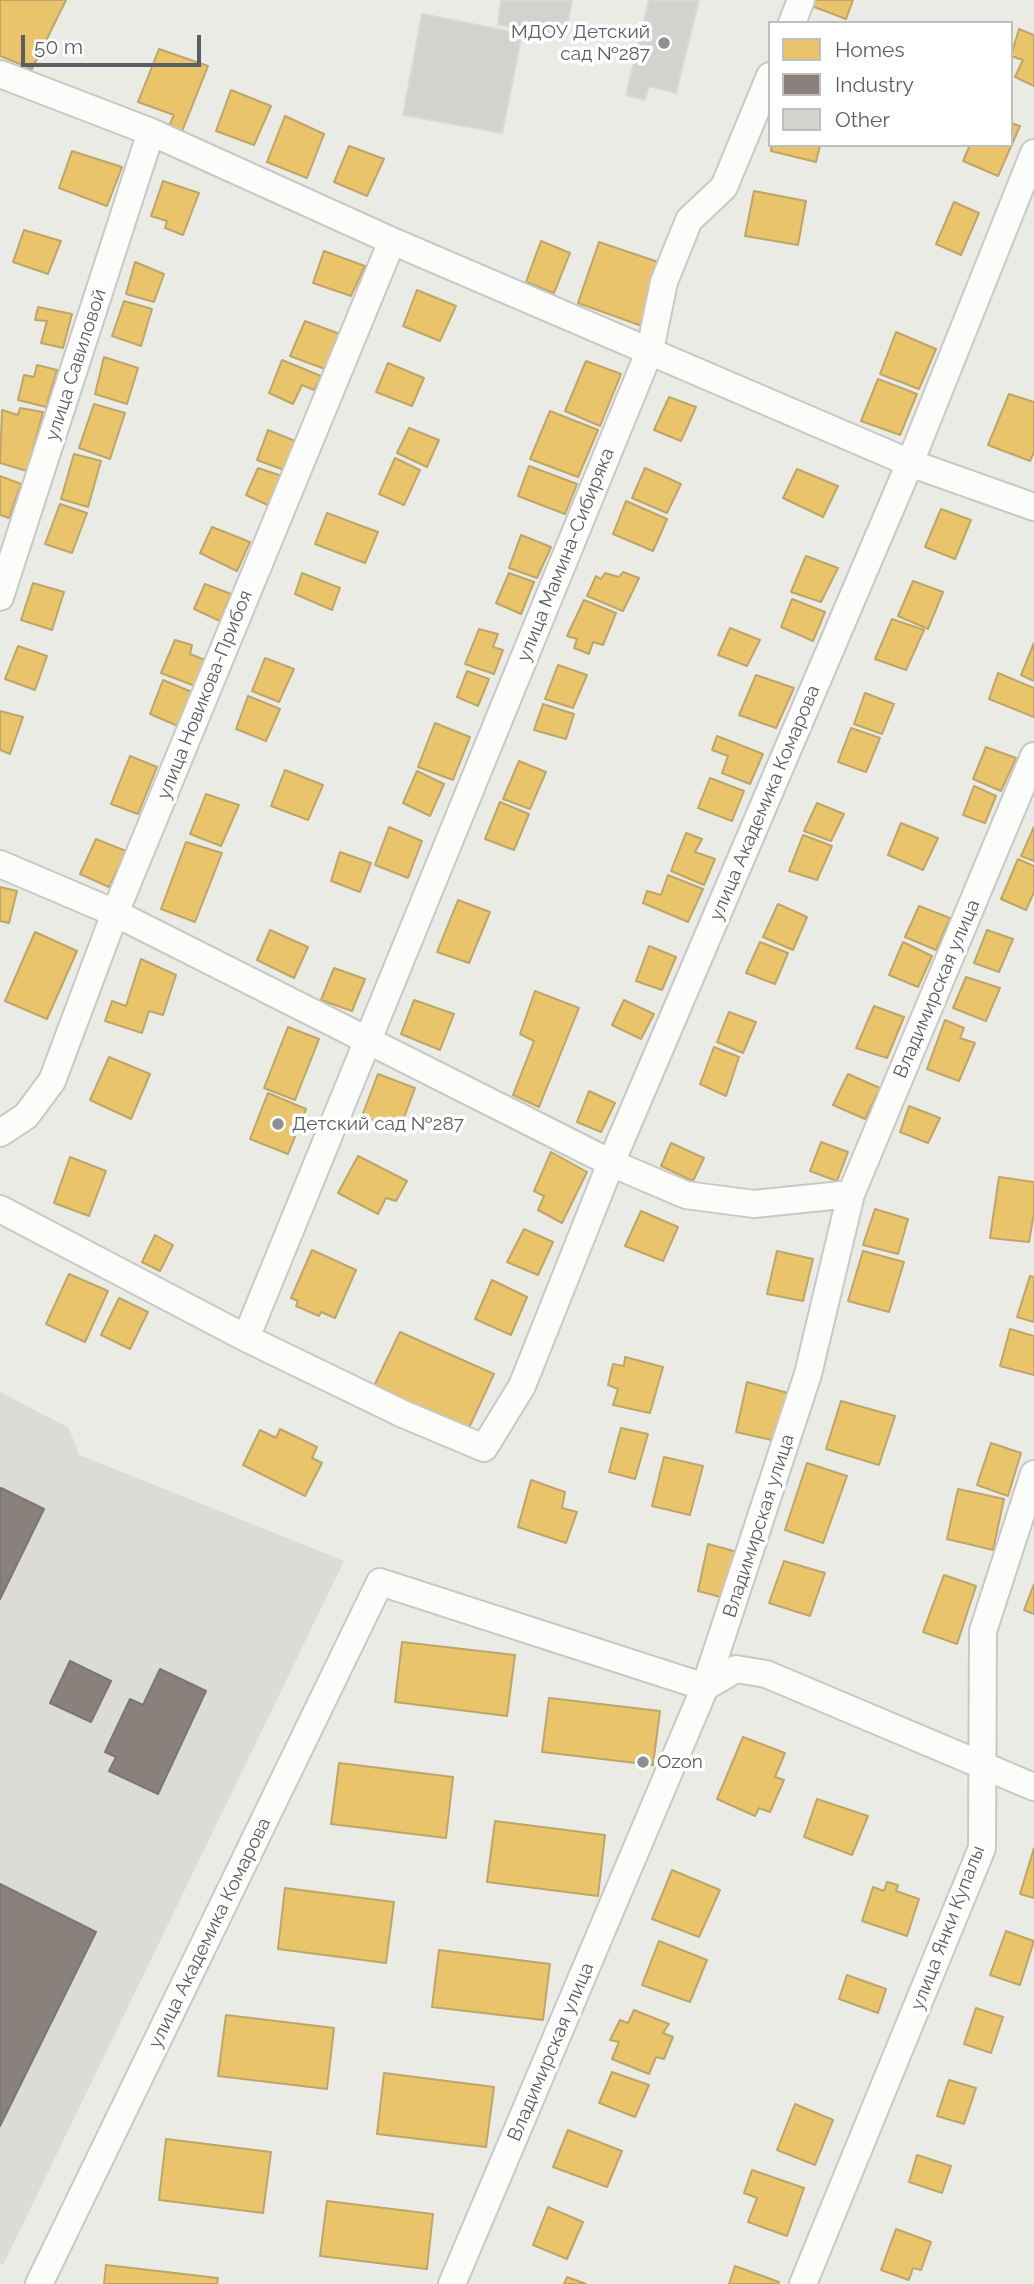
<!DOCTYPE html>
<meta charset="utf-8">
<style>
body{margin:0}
#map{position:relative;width:1034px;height:2284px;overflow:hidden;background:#ebebe5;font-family:Raleway,sans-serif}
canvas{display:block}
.legend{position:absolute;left:768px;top:21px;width:245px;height:126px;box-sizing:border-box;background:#fff;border:2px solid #bdbfc1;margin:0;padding:9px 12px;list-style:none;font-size:21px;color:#5a5e64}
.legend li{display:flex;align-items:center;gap:14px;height:35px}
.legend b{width:35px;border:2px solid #bdbfc1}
.scale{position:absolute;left:21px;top:35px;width:180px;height:32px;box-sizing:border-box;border:4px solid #5a5e64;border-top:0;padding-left:9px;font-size:21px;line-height:24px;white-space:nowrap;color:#5a5e64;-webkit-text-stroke:5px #fff;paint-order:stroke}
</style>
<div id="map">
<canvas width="1034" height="2284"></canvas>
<ul class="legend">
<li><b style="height:19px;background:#e9c46a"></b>Homes</li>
<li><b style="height:19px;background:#8a817c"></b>Industry</li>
<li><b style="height:19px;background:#d3d2cf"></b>Other</li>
</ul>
<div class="scale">50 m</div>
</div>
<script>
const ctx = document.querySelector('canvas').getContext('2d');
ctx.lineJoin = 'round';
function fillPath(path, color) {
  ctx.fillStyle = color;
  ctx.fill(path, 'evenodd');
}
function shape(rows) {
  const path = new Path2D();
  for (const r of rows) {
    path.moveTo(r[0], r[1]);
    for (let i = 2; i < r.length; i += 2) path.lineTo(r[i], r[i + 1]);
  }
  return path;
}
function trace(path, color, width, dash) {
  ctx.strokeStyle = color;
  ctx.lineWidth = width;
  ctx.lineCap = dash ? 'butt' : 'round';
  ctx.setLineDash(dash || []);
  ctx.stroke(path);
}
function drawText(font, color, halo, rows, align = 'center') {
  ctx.font = font + ' Raleway,sans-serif';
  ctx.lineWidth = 7;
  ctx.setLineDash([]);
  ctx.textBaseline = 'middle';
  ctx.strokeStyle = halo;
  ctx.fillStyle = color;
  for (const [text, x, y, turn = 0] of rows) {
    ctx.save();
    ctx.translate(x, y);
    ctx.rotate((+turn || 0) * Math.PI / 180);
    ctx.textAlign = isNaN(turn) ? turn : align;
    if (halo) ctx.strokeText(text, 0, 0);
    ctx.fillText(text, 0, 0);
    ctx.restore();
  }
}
fillPath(shape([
 [0,1392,69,1428,79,1455,344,1561,3,2265,0,2263]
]), '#dcdcd6');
const homes = shape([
 [0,0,66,0,32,69,0,56,0,0],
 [811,0,853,0,846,19,809,5,811,0],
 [1019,29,1034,35,1034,86,1015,77,1023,60,1011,56,1019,29],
 [159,49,208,66,181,134,168,128,174,115,138,102,159,49],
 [231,90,271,106,254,145,216,131,231,90],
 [285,116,324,134,307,178,267,162,285,116],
 [1011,123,1020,126,998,176,963,161,970,145,1011,145,1011,123],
 [772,145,820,145,816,162,771,151,772,145],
 [349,146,384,159,367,196,334,182,349,146],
 [72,151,122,167,107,206,59,188,72,151],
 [163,181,199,193,183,235,165,228,167,221,151,216,163,181],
 [754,191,806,201,798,245,745,236,754,191],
 [954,202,979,213,961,255,936,244,954,202],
 [24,230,61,241,48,274,13,262,24,230],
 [541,241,570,253,554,293,526,282,541,241],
 [599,242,661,263,642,326,578,303,599,242],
 [324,251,365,266,351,296,313,283,324,251],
 [135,262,164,274,154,302,126,294,135,262],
 [417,290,456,306,440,341,403,326,417,290],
 [124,301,152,309,141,346,112,336,124,301],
 [38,307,72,314,63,348,41,343,47,321,35,320,38,307],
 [305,321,340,334,325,369,290,356,305,321],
 [896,332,936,349,919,389,880,374,896,332],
 [104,357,138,368,127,404,95,394,104,357],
 [282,360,321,376,314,390,302,385,293,404,269,393,282,360],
 [586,361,621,374,600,426,565,411,586,361],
 [388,363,424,378,412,406,376,392,388,363],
 [37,365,57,370,46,407,18,400,24,375,34,377,37,365],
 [878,379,917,394,900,435,861,421,878,379],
 [1009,394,1034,402,1034,452,1030,461,988,445,1009,394],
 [669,397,696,407,681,441,654,430,669,397],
 [94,404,125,413,110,459,79,448,94,404],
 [20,408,43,412,27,471,0,463,2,410,18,415,20,408],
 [550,411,598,430,578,477,530,459,550,411],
 [409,428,439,440,427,467,397,453,409,428],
 [268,430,300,443,287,471,257,460,268,430],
 [74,454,101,461,88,507,61,499,74,454],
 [395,458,420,470,404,505,379,494,395,458],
 [529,466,577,484,565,514,518,496,529,466],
 [258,468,288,478,274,508,246,495,258,468],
 [645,468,681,484,667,513,632,498,645,468],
 [797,469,838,486,823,517,783,498,797,469],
 [0,476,21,484,9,518,0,515,0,476],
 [626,501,667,519,653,551,613,534,626,501],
 [60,504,87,513,72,553,45,544,60,504],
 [941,509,971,520,955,559,925,547,941,509],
 [327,513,378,532,365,563,315,544,327,513],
 [212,527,250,542,237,571,200,553,212,527],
 [521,535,551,547,537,578,509,568,521,535],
 [806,556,838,568,821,602,791,592,806,556],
 [623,572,639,578,623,611,587,596,596,576,601,579,605,573,619,577,623,572],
 [302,573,340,588,332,610,295,594,302,573],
 [509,573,534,582,521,614,496,603,509,573],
 [913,581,943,592,928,629,898,616,913,581],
 [33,583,64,592,52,630,21,620,33,583],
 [205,584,231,594,220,621,194,609,205,584],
 [792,599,825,612,813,641,781,627,792,599],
 [584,600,616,613,603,645,593,642,589,654,574,648,577,639,567,636,584,600],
 [892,619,924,630,906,670,875,659,892,619],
 [730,628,760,640,747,666,718,655,730,628],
 [479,629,498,634,493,647,503,650,494,674,465,664,479,629],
 [175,640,192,645,190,654,205,660,195,686,161,673,175,640],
 [1034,643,1034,681,1021,675,1034,643],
 [18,646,47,656,35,690,5,679,18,646],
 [265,658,294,669,279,702,252,691,265,658],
 [558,665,587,675,573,708,545,699,558,665],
 [467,671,489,679,478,706,457,697,467,671],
 [998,673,1034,688,1034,717,989,699,998,673],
 [756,675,794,688,776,728,739,715,756,675],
 [163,680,192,692,178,726,150,714,163,680],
 [865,693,894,704,882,734,854,724,865,693],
 [248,696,280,709,266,741,236,729,248,696],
 [543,704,574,714,566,739,534,730,543,704],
 [0,711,23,717,10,754,0,750,0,711],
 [435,723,470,737,453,780,418,767,435,723],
 [851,728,880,738,866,772,838,762,851,728],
 [717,736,763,754,750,784,722,773,728,756,712,750,717,736],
 [986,747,1016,758,1001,791,973,779,986,747],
 [130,756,157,767,138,814,111,804,130,756],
 [519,761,546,772,530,809,503,799,519,761],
 [285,770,323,785,308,820,271,806,285,770],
 [417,771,444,784,430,816,403,803,417,771],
 [710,778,744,791,732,821,698,808,710,778],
 [974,786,996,796,985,823,963,815,974,786],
 [206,794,239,805,221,846,190,834,206,794],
 [500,802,529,814,514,850,485,839,500,802],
 [817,803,844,814,831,841,804,831,817,803],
 [901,823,938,838,923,870,888,855,901,823],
 [389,827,422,841,408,878,375,865,389,827],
 [1034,827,1034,861,1021,856,1034,827],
 [686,833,702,839,695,852,715,859,704,885,671,871,686,833],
 [803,835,832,846,817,880,789,871,803,835],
 [96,839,126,851,109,887,80,874,96,839],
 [186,842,222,853,195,922,161,909,186,842],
 [340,852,371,863,360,892,331,881,340,852],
 [1018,859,1034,866,1034,892,1026,910,1001,899,1018,859],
 [668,875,703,889,688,922,643,903,647,891,661,895,668,875],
 [0,887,17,891,9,923,0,921,0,887],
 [458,900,490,912,469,963,437,952,458,900],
 [778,904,807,917,793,950,763,937,778,904],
 [919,906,950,918,936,950,905,937,919,906],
 [270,930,308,947,294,978,257,960,270,930],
 [987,930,1013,939,999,972,974,963,987,930],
 [35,932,77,951,47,1019,5,1001,35,932],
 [760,942,788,953,775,984,746,973,760,942],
 [903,942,932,956,918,987,889,975,903,942],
 [649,946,676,957,662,990,636,981,649,946],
 [141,959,176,975,163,1015,149,1011,142,1033,105,1021,112,1001,126,1006,141,959],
 [334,968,365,979,352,1011,321,1000,334,968],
 [966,977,1000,988,986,1021,953,1008,966,977],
 [535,991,579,1008,539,1107,513,1095,534,1041,520,1034,535,991],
 [414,1000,454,1014,440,1050,401,1034,414,1000],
 [624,1000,654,1014,641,1039,612,1025,624,1000],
 [874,1006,904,1017,887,1058,856,1048,874,1006],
 [729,1012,756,1022,743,1053,717,1042,729,1012],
 [945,1020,964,1028,960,1038,975,1043,959,1081,927,1069,945,1020],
 [288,1027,319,1039,295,1100,264,1088,288,1027],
 [714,1047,739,1057,726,1096,700,1084,714,1047],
 [109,1057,150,1074,131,1119,90,1100,109,1057],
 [378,1074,415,1088,399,1131,362,1116,378,1074],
 [848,1074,880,1088,865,1119,833,1105,848,1074],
 [589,1091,615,1103,601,1132,577,1122,589,1091],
 [268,1093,306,1109,288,1154,250,1139,268,1093],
 [909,1106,940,1118,928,1143,900,1132,909,1106],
 [821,1142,848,1152,837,1181,810,1171,821,1142],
 [671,1143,704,1158,693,1181,661,1166,671,1143],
 [551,1152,587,1172,562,1223,538,1210,544,1196,534,1191,551,1152],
 [358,1156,407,1181,396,1201,386,1198,378,1214,338,1193,358,1156],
 [70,1157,106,1171,89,1216,54,1203,70,1157],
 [999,1177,1034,1182,1034,1213,1029,1242,990,1238,999,1177],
 [875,1209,908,1219,898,1254,863,1245,875,1209],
 [641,1211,678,1227,663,1261,625,1246,641,1211],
 [524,1229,553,1242,538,1275,507,1262,524,1229],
 [155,1235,173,1245,160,1271,142,1262,155,1235],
 [312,1250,356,1270,335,1318,321,1312,319,1316,296,1306,298,1301,291,1298,312,1250],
 [777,1251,813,1259,803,1301,767,1294,777,1251],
 [863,1251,904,1262,889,1312,848,1301,863,1251],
 [69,1274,108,1291,85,1342,46,1324,69,1274],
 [1030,1276,1034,1277,1034,1322,1017,1317,1030,1276],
 [492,1280,527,1297,511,1335,475,1319,492,1280],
 [119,1298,148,1312,130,1349,101,1335,119,1298],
 [1010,1329,1034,1336,1034,1375,1000,1366,1010,1329],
 [400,1332,494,1374,467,1432,374,1386,400,1332],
 [625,1357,663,1367,650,1413,613,1405,618,1389,608,1385,613,1364,624,1366,625,1357],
 [747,1382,788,1393,776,1441,736,1432,747,1382],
 [841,1401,895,1416,879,1465,826,1449,841,1401],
 [621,1428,648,1434,635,1479,609,1472,621,1428],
 [280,1429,317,1447,312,1458,322,1463,305,1496,243,1465,260,1430,276,1438,280,1429],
 [991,1443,1021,1453,1008,1496,977,1485,991,1443],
 [664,1457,703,1466,690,1515,652,1506,664,1457],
 [807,1463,847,1476,823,1543,785,1530,807,1463],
 [531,1480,565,1492,562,1508,577,1512,566,1543,518,1527,531,1480],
 [958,1489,1004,1499,993,1550,947,1539,958,1489],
 [708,1544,741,1553,728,1599,698,1591,708,1544],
 [784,1561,825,1573,810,1616,769,1603,784,1561],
 [944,1575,976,1586,957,1644,923,1632,944,1575],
 [1034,1584,1034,1614,1024,1610,1034,1584],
 [402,1642,515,1655,507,1716,395,1702,402,1642],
 [549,1698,660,1711,653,1765,542,1752,549,1698],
 [743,1737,785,1753,775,1777,784,1780,770,1812,759,1808,755,1816,717,1799,743,1737],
 [339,1763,453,1777,446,1838,331,1824,339,1763],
 [817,1799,868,1816,852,1855,804,1837,817,1799],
 [495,1821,605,1835,598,1896,487,1882,495,1821],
 [1034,1848,1034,1898,1020,1894,1034,1848],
 [672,1870,720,1890,699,1937,652,1919,672,1870],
 [887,1882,898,1885,896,1891,919,1899,907,1936,862,1921,873,1887,884,1891,887,1882],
 [285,1888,394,1902,386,1963,278,1949,285,1888],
 [1006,1931,1034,1941,1020,1985,990,1975,1006,1931],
 [659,1941,707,1960,690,2002,642,1985,659,1941],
 [439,1950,550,1964,543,2020,432,2007,439,1950],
 [847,1975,886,1989,878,2013,839,1999,847,1975],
 [976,2008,1003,2017,991,2053,964,2044,976,2008],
 [634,2010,669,2024,663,2033,673,2037,664,2059,656,2057,649,2074,612,2059,619,2042,610,2040,620,2020,628,2023,634,2010],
 [226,2015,334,2028,327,2089,218,2076,226,2015],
 [612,2072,649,2085,635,2117,599,2103,612,2072],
 [384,2073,494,2087,486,2147,377,2134,384,2073],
 [949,2080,976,2088,964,2124,937,2116,949,2080],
 [795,2104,833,2120,815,2165,777,2150,795,2104],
 [568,2130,622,2151,607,2187,553,2167,568,2130],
 [166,2139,271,2152,263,2213,159,2200,166,2139],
 [917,2155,951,2166,942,2193,909,2182,917,2155],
 [752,2170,804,2188,787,2236,748,2222,757,2198,744,2193,752,2170],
 [327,2201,433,2214,427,2269,320,2256,327,2201],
 [548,2207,583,2222,567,2259,533,2245,548,2207],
 [896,2229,931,2242,921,2270,913,2268,909,2280,881,2270,896,2229],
 [106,2265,218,2278,217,2284,104,2284,106,2265],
 [735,2266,779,2282,778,2284,729,2284,735,2266],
 [567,2277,586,2284,564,2284,567,2277]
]);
fillPath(homes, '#e9c46a');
trace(homes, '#bea568', 2);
const industry = shape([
 [1,1488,44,1509,0,1599,0,1490,1,1488],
 [70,1661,111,1681,91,1722,50,1703,70,1661],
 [160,1669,206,1691,158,1794,109,1771,116,1757,105,1752,130,1699,143,1705,160,1669],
 [0,1884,96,1932,0,2126,0,1884]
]);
fillPath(industry, '#8a817c');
trace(industry, '#7c7675', 2);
const building = shape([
 [501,0,572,0,565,36,498,25,501,0],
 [649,0,699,0,676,93,649,86,645,100,626,95,649,0],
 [422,14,522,34,502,133,403,115,422,14]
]);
fillPath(building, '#d3d2cf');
trace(building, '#dad9d4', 2);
const minor = shape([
 [792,23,801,0],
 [0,74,151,132,392,241,910,463,1034,507],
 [0,597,151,132],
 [0,864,115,913,611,1163,686,1195,754,1204,851,1194],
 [0,1133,26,1116,52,1081,115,913,392,241],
 [0,1209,246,1338,403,1414,484,1448,522,1386,611,1163,910,463,1034,153],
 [246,1338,650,350,664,282,689,220,724,187,770,76],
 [39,2284,380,1582,705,1687,736,1669,766,1674,1034,1787],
 [452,2284,705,1687,808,1374,851,1194,1034,756],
 [803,2284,982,1848,983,1631,1034,1474]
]);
trace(minor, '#c8c9c7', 30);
trace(minor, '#fcfcfb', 26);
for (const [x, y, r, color] of [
 [664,43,7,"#8d8f91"],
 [278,1124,7,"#8d8f91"],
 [643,1762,7,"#8d8f91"]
]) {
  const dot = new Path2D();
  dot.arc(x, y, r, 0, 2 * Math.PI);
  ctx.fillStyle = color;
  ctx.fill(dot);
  trace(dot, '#fff', 2.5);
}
drawText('19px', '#5a5e64', '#fff', [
 ["МДОУ Детский",650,32,"right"],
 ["сад №287",650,54,"right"],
 ["Детский сад №287",292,1124],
 ["Ozon",657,1762]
], 'left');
drawText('19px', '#5a5e64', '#fff', [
 ["улица Савиловой",76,365,-72],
 ["улица Мамина-Сибиряка",566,555,-68],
 ["улица Новикова-Прибоя",205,695,-68],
 ["улица Академика Комарова",765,803,-67],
 ["Владимирская улица",937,989,-67],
 ["Владимирская улица",759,1526,-72],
 ["улица Янки Купалы",948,1928,-69],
 ["улица Академика Комарова",210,1933,-64],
 ["Владимирская улица",551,2052,-67]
]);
</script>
